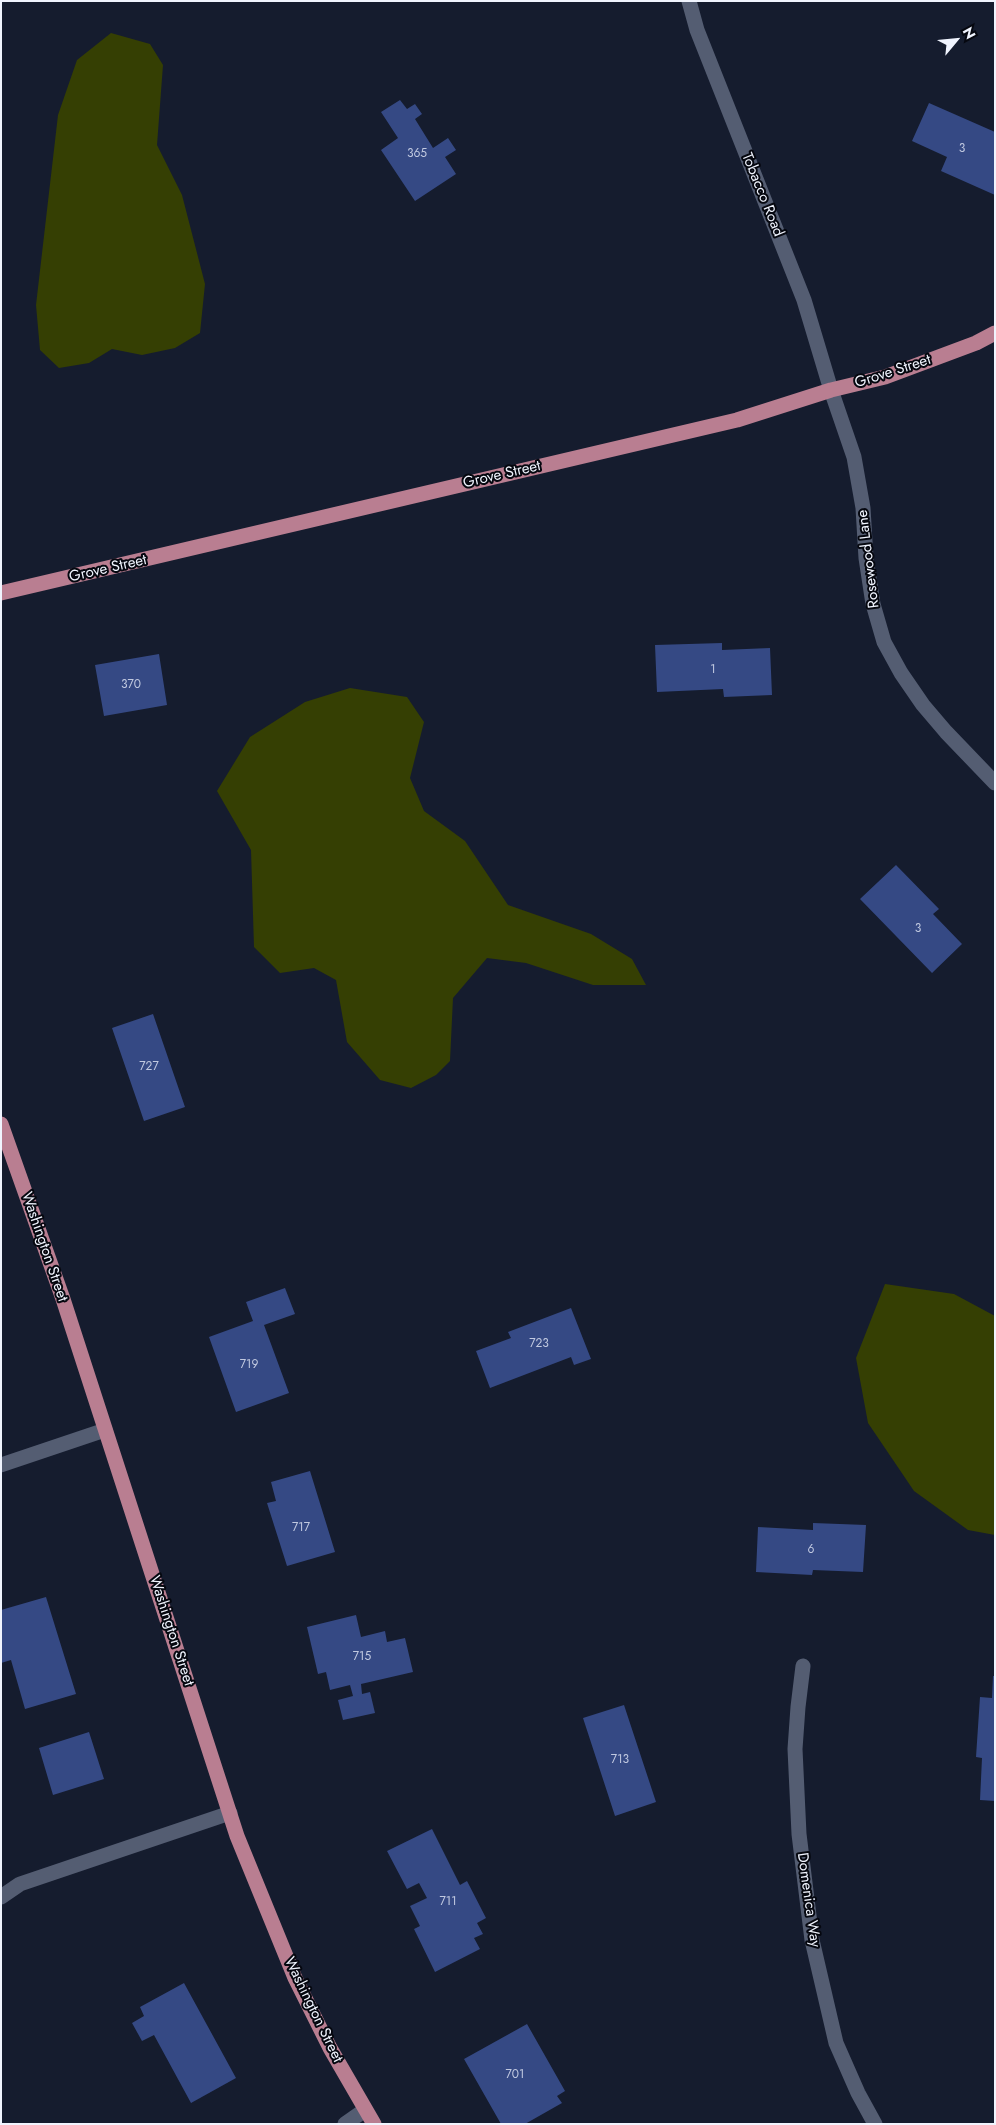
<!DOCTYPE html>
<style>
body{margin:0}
#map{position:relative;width:996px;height:2125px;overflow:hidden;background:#151c2e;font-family:Jost,sans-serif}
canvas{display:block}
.frame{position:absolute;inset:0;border:2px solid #f0f4fe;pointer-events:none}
.north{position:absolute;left:931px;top:15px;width:50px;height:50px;-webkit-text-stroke:4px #05070f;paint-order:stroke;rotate:62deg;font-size:14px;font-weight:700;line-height:20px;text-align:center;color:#f0f4fe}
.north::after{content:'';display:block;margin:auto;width:18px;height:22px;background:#f0f4fe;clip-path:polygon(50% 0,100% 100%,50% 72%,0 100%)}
</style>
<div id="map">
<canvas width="996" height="2125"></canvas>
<div class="frame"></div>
<div class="north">N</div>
</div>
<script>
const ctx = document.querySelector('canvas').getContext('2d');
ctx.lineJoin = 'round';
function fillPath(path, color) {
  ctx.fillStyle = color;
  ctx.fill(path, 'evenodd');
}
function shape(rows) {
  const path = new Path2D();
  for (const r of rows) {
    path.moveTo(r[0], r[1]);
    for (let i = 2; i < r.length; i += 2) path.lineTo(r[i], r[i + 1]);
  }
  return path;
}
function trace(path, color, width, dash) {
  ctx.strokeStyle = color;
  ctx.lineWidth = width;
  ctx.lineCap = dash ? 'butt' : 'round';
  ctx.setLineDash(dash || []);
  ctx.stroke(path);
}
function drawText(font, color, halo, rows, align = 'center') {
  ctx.font = font + ' Jost,sans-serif';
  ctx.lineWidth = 4;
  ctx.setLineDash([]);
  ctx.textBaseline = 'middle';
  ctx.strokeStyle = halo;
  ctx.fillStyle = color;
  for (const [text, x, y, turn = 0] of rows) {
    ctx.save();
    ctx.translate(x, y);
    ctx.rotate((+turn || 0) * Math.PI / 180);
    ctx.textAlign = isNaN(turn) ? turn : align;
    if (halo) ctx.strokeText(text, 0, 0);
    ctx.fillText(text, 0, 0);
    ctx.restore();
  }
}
fillPath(shape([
 [111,33,150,44,163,65,157,145,182,195,205,284,200,333,175,348,142,355,112,349,89,363,59,368,40,350,36,305,58,115,77,60],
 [350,688,407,697,424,722,410,778,424,811,465,841,508,905,591,934,632,959,646,985,593,985,526,963,487,958,453,998,450,1061,436,1075,411,1088,380,1080,347,1042,336,980,314,968,280,973,254,947,251,850,217,791,250,737,305,702],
 [885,1284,954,1294,995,1316,995,1535,968,1530,914,1491,868,1423,856,1358]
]), '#353f03');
fillPath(shape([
 [400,100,407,109,415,104,422,114,415,119,433,148,448,138,456,150,445,157,456,174,415,201,381,150,398,138,381,112],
 [929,103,995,132,995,195,941,171,947,157,912,141],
 [722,643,722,650,770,648,772,695,724,697,723,689,657,692,655,645],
 [159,654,167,705,104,716,95,665],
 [896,865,939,909,933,914,962,944,932,973,860,899],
 [153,1014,185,1107,144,1121,112,1028],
 [285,1288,295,1314,264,1325,289,1393,236,1412,209,1337,253,1321,246,1302],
 [571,1308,591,1359,574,1365,571,1357,490,1388,476,1351,511,1338,508,1332],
 [310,1471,335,1552,287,1566,267,1503,276,1501,271,1482],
 [813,1523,866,1525,863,1572,813,1570,812,1575,756,1572,758,1527,813,1530],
 [46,1597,76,1694,25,1709,11,1660,1,1663,1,1610],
 [356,1615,361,1637,385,1631,387,1642,405,1638,413,1672,361,1684,362,1694,370,1692,375,1713,343,1720,338,1700,353,1696,350,1685,330,1690,326,1672,318,1674,307,1627],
 [993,1676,995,1676,995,1801,980,1800,982,1758,976,1757,980,1697,992,1698],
 [624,1705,656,1802,615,1816,583,1718],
 [89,1732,104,1779,53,1795,39,1748],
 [432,1829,460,1885,467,1881,486,1918,477,1923,483,1934,474,1938,480,1949,435,1972,414,1929,420,1926,410,1906,427,1898,419,1883,407,1889,387,1851],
 [184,1983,236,2078,191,2103,154,2035,142,2041,132,2023,144,2016,140,2007],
 [527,2024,565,2091,557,2096,562,2103,525,2124,501,2124,464,2059]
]), '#354984');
trace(shape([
 [689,1,697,30,804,300,831,390,854,457,863,508,866,558,873,604,884,642,901,673,923,705,946,732,995,783],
 [1,1465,105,1430],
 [803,1666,798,1707,795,1749,799,1834,812,1940,836,2043,858,2093,875,2124],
 [1,1897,20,1884,230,1813],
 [345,2124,365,2110]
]), '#545d72', 15);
trace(shape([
 [1,593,737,420,831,390,885,377,976,343,995,333],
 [1,1124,63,1299,237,1836,295,1978,330,2048,374,2124]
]), '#b97e91', 15);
drawText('12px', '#c1c9e0', null, [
 ["3",962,149],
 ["365",417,154],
 ["1",713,670],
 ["370",131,685],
 ["3",918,929],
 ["727",149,1067],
 ["723",539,1344],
 ["719",249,1365],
 ["717",301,1528],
 ["6",811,1550],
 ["715",362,1657],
 ["713",620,1760],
 ["711",448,1902],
 ["701",515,2075]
]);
drawText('15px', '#f0f4fe', '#05070f', [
 ["Tobacco Road",762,195,68],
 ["Grove Street",893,372,-18],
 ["Grove Street",502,475,-13],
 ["Rosewood Lane",869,559,-97],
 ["Grove Street",108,569,-13],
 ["Washington Street",44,1247,71],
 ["Washington Street",171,1631,72],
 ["Domenica Way",808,1900,82],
 ["Washington Street",313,2010,64]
]);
</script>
